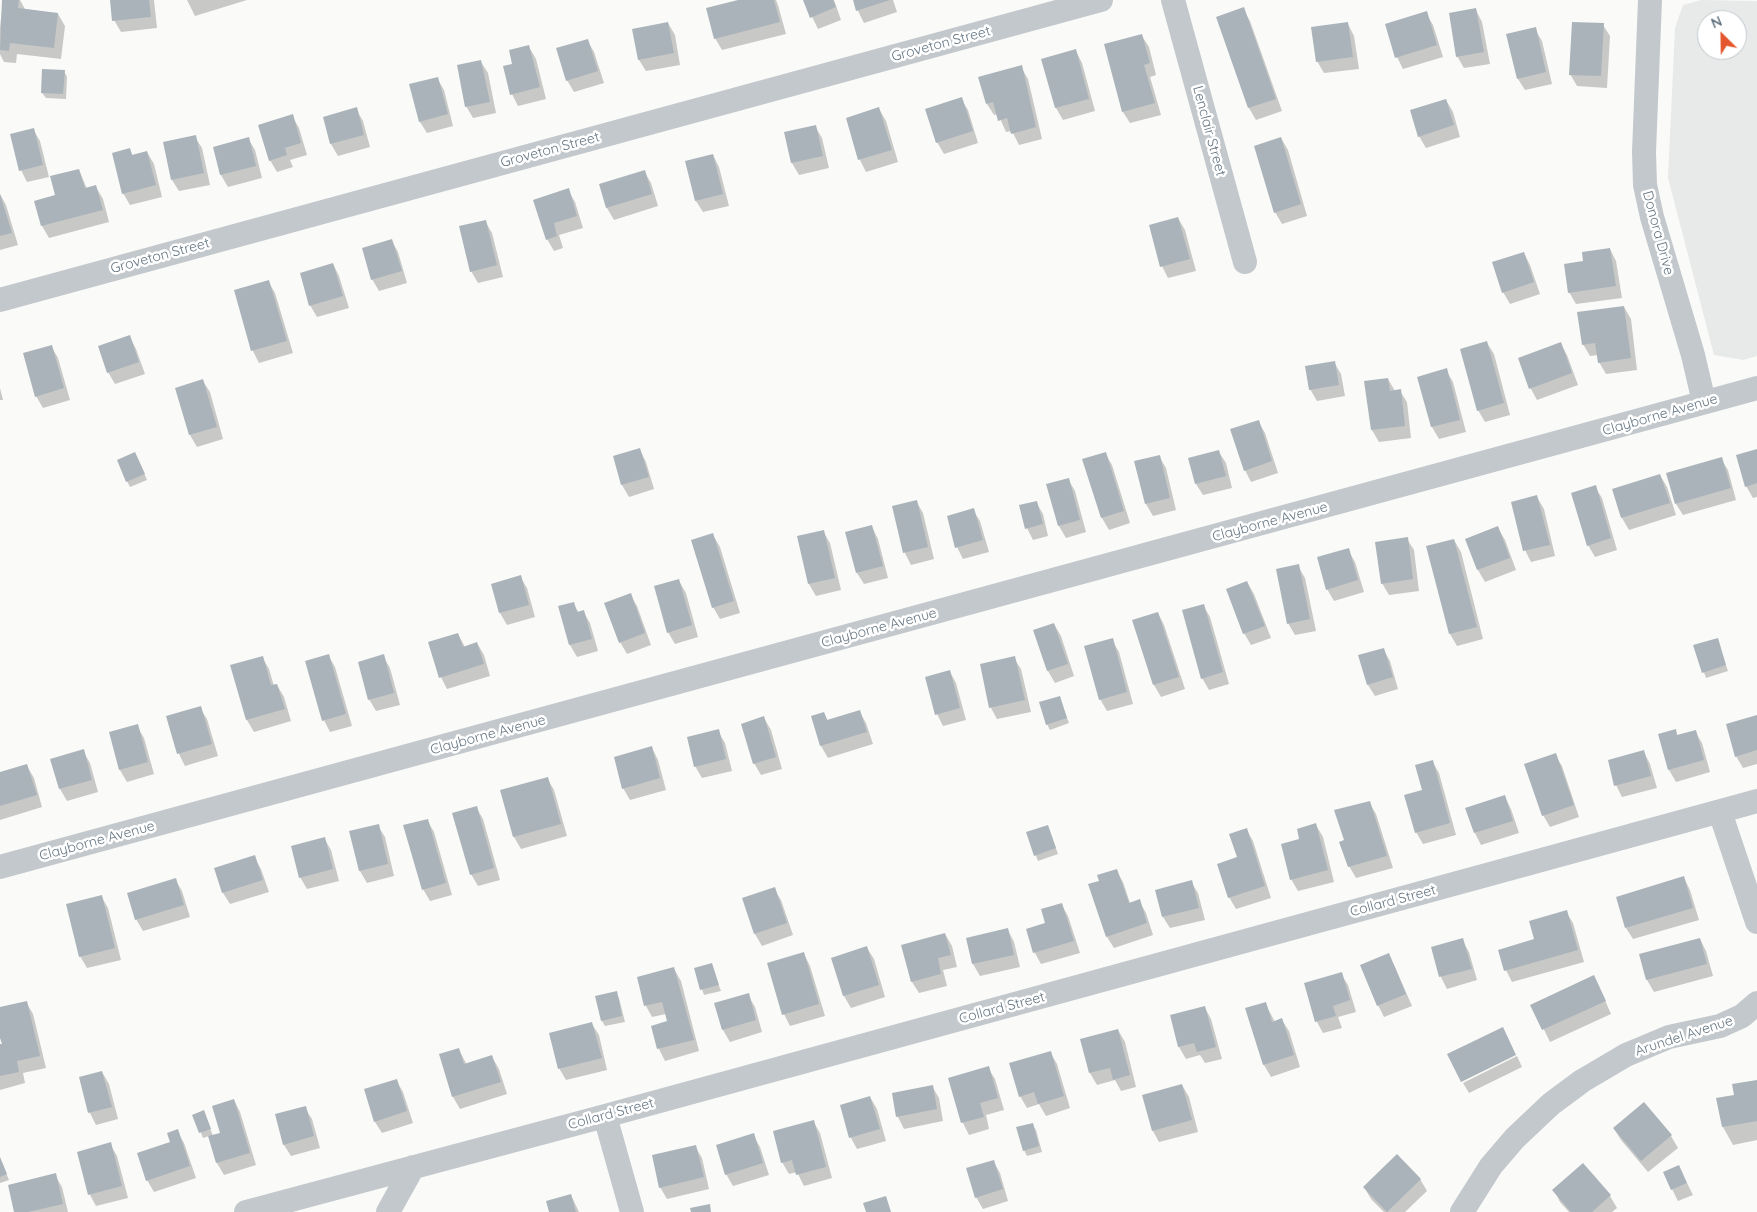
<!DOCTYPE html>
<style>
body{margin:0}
#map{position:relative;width:1757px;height:1212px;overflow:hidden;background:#fafaf8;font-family:Quicksand,sans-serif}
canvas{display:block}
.north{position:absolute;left:1697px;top:10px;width:50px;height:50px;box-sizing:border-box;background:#fff;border:1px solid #c1c8cd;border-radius:50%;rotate:337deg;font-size:14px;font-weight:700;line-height:20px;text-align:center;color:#657683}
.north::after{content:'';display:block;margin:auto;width:18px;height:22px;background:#e4572e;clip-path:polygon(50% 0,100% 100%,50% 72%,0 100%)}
</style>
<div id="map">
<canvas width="1757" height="1212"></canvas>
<div class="north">N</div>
</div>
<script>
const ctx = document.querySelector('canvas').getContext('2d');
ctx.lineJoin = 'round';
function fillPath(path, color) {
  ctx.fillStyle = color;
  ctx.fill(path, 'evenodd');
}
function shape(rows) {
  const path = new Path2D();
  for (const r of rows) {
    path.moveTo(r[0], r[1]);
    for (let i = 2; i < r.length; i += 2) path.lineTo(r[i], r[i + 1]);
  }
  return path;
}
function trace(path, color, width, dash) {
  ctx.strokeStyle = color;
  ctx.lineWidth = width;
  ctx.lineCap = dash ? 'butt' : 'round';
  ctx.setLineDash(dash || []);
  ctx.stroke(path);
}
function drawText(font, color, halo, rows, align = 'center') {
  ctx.font = font + ' Quicksand,sans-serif';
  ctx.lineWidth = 5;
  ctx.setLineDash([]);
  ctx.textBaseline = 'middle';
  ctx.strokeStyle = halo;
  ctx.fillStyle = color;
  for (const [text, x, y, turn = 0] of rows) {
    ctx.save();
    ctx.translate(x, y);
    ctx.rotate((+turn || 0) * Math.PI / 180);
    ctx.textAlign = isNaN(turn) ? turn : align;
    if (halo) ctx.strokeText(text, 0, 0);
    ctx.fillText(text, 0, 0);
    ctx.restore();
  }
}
fillPath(shape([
 [1701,0,1757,1,1757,356,1743,360,1714,355,1668,178,1675,28,1683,5],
 [1707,20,1737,20,1737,50,1707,50]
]), '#e8e9e9');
fillPath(shape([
 [3,0,20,0,25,9,58,14,65,26,61,59,17,54,16,63,4,62,0,54,0,27],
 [111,0,154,0,157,28,121,32,114,20],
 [187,0,247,0,195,16],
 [743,0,776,0,778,5,786,34,722,50,715,38],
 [804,0,834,0,841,20,818,29],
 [854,0,893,0,897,12,864,23,858,11],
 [1243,9,1250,21,1282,111,1256,120,1249,108,1218,18],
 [1476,10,1482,22,1490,64,1464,68,1457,56],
 [1426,13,1433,25,1443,57,1403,69,1397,57],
 [668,23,675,35,680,65,646,71,639,60],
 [1348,24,1354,36,1359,69,1324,73,1317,61],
 [1603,25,1610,36,1607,88,1577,86,1570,74],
 [1535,29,1542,41,1552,84,1525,90,1518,79],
 [1142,36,1149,47,1156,75,1150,77,1161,115,1130,123,1123,112],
 [587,40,594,52,604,83,574,92,567,80],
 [529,47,536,59,546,99,518,106,512,94,514,65],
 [1076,51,1082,63,1095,111,1063,120,1056,108,1043,59],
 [481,62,488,73,496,113,473,118,466,106],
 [1021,67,1028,79,1042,139,1019,145,1012,131,1006,132,998,114,994,115,987,104],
 [64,71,67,77,66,99,46,98,42,93],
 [437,78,444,90,453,126,427,133,420,122],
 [961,99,968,110,978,143,944,154,937,142],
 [1446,100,1453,112,1460,137,1426,148,1419,136],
 [356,109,363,121,370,147,338,156,331,144,324,118],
 [879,109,886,121,898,162,866,172,860,160,847,119],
 [292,116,299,128,307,155,290,160,293,167,277,172,270,160],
 [815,126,822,138,829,168,799,175,792,163,786,133],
 [33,129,40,141,49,177,27,182,21,170],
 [195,137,202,148,210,185,179,191,172,180],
 [248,138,255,150,262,178,228,187,221,175,214,148],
 [1281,138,1288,150,1307,216,1282,224,1275,212],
 [130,150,133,156,147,152,154,164,162,197,130,205,123,193],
 [713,155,719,167,729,206,703,212,696,201],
 [79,170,87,189,96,187,103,199,109,222,49,238,42,226,36,201,56,196],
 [644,171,651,183,658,206,614,220,607,208,600,185],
 [568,190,575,202,583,228,559,235,563,248,554,251,547,239],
 [0,194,6,205,18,245,0,250],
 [1178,218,1185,230,1196,271,1168,278,1162,266],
 [485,221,492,233,503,277,478,283,471,271],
 [392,241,398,252,407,283,379,291,372,279],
 [1610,249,1616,261,1622,298,1576,304,1569,292,1585,262],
 [1524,253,1530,265,1540,294,1510,304,1503,292],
 [333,264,339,276,349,308,317,317,310,305],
 [268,281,275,293,293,353,259,363,253,351,235,291],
 [1624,307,1631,319,1637,370,1606,374,1599,362,1598,355,1590,356,1583,344],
 [130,337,136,349,145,374,115,384,108,372],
 [1487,343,1494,354,1510,415,1485,422,1478,410],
 [1561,344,1567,355,1578,385,1537,400,1531,389,1519,359],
 [51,346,58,358,70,400,43,408,36,396],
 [1334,362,1341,374,1345,396,1317,401,1310,389],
 [1446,370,1453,382,1466,432,1439,439,1432,427,1419,377],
 [1388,379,1395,391,1400,391,1407,402,1411,438,1379,442,1372,430],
 [203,381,210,392,223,439,197,447,190,435,176,389],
 [0,388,3,400,0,400],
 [1258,421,1265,433,1278,473,1251,482,1245,470],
 [640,450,646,462,654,489,629,497,622,485,615,457],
 [1757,450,1757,497,1753,498,1746,486],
 [1219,452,1226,463,1232,488,1203,495,1196,484],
 [1105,453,1112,465,1130,523,1109,530,1102,518,1084,460],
 [1159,456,1166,468,1176,510,1153,516,1146,504],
 [138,459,147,480,130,487,127,481],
 [1721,459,1728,470,1736,500,1683,515,1676,504],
 [1660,475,1667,487,1676,515,1629,530,1622,518,1614,490],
 [1068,479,1075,491,1086,532,1066,538,1059,526,1048,485],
 [1595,487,1602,498,1617,550,1595,557,1588,545],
 [1537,497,1544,509,1555,556,1531,562,1525,550],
 [916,501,923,513,934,559,911,565,905,553,893,507],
 [1036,502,1043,514,1048,536,1033,540,1027,528],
 [973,510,980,521,989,552,963,559,957,547],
 [872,527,878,539,888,578,864,584,857,573],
 [1498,528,1505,540,1516,570,1485,582,1478,570,1467,540],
 [823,531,830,543,841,590,816,596,809,584],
 [713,535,720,547,740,613,720,619,713,607],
 [1407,539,1414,550,1419,591,1389,595,1382,583],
 [1454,540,1461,552,1483,639,1457,646,1450,634,1428,547],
 [1348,550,1355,562,1364,592,1334,601,1327,589],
 [1298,566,1305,578,1316,631,1295,635,1288,623],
 [520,576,527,588,535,617,507,625,500,613,492,584],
 [679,581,686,593,698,637,675,644,668,632],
 [1247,582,1254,594,1271,638,1251,645,1244,633],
 [630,595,637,606,651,645,627,654,620,642],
 [573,603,579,613,583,611,590,623,598,651,577,657,570,645,559,607],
 [1203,605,1210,617,1229,684,1209,690,1202,678],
 [1158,613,1164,625,1185,689,1161,697,1154,685,1134,621],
 [1054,624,1061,636,1074,676,1055,683,1048,671,1035,631],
 [458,634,465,647,477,643,484,655,490,676,447,689,441,677],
 [1717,639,1728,671,1706,678,1695,646],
 [1112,640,1119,652,1133,704,1107,711,1100,699],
 [1383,649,1390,661,1398,689,1375,696,1368,685],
 [328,655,335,667,352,726,330,732,324,720],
 [383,656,390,668,400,705,376,711,369,699],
 [262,657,269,669,274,686,277,685,284,697,291,721,254,732,247,720,231,666],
 [1014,658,1021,669,1031,712,997,719,991,708],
 [950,672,956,683,966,720,943,726,937,714],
 [1059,697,1069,723,1050,730,1047,724],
 [200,708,207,719,218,756,185,766,179,754,168,717],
 [859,711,866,723,873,744,828,758,821,746,812,716,824,713,828,721],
 [1757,716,1757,764,1743,768,1736,756],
 [764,718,771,730,782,769,761,775,754,763],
 [137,726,144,738,154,774,127,782,120,770,110,733],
 [718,731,725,743,732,771,702,778,695,766],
 [1675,731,1678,736,1695,731,1702,743,1710,772,1676,782,1669,770,1659,735],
 [652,748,658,760,666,790,630,800,623,788],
 [83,751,90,763,98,792,67,801,60,789],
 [1644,752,1650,764,1657,788,1622,797,1616,785],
 [1555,755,1562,766,1579,817,1550,827,1543,815],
 [1432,761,1439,773,1456,835,1423,844,1416,832,1423,791],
 [27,766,34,778,42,807,0,820,0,774],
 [547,778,554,790,567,836,521,849,514,837,501,791],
 [1505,797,1511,809,1519,833,1481,845,1475,833],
 [1369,802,1376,814,1393,868,1356,878,1349,866,1346,841],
 [476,807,483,819,500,880,478,886,471,874],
 [427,820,434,832,452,895,430,901,423,889],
 [1316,825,1323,837,1334,882,1298,891,1291,879,1301,840],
 [378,826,385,837,394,876,367,883,360,871,351,832],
 [1246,829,1253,841,1271,898,1236,909,1229,897],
 [1050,832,1058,854,1038,861,1027,833],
 [324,838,331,850,339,881,307,889,300,877],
 [254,857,261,869,269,892,230,904,223,893],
 [1116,870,1123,882,1130,903,1139,901,1146,913,1153,935,1114,948,1107,937],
 [1684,878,1690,890,1699,920,1633,939,1626,928],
 [175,879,182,891,190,917,143,931,136,919],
 [1191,882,1198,893,1205,920,1170,928,1163,917],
 [774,889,781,900,793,935,762,946,755,934,743,899],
 [101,896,108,908,121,960,87,968,80,956],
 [1061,904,1068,916,1080,953,1041,964,1035,953,1027,930,1046,924],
 [1566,912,1573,923,1584,962,1512,982,1506,970],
 [1008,930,1014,942,1020,967,980,976,973,964,968,939],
 [945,934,952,946,957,967,943,970,947,986,919,993,912,982],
 [1700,939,1706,951,1713,976,1654,992,1647,980,1640,955],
 [1462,940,1469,952,1477,980,1447,989,1441,977,1433,948],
 [867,948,874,959,885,997,851,1008,844,996,832,958],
 [804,954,810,966,825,1016,790,1026,784,1014],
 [1388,955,1395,967,1412,1006,1384,1017,1378,1005],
 [711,965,721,991,704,995,695,969],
 [674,969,681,981,699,1051,665,1061,659,1049,653,1026,668,1022,666,1014,652,1017,646,1006],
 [1341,974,1348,985,1356,1012,1338,1017,1342,1028,1323,1033,1317,1022,1305,984],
 [1600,989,1611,1014,1550,1042,1532,1005],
 [616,992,619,998,625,1022,605,1026,602,1021],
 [748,995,755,1007,762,1032,730,1042,723,1030,716,1004],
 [26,1002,33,1014,46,1068,23,1073,25,1083,0,1090,0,1046,3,1045,0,1032,0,1008],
 [1265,1003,1275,1022,1282,1020,1289,1031,1300,1067,1271,1077,1264,1065,1246,1009],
 [1205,1008,1211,1019,1222,1059,1205,1063,1200,1055,1186,1059,1179,1047,1171,1016],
 [592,1024,599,1035,607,1070,566,1080,559,1068],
 [1118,1030,1125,1042,1136,1087,1121,1091,1115,1080,1097,1085,1090,1073,1082,1040],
 [459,1050,467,1065,492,1057,499,1069,507,1094,460,1109,453,1097,440,1055],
 [1050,1052,1057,1064,1070,1108,1046,1116,1039,1104,1027,1108,1020,1096],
 [1517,1056,1522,1067,1469,1093,1463,1083],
 [988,1068,995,1079,1004,1110,986,1115,989,1129,969,1135,963,1123,950,1079],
 [102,1072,109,1084,118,1119,96,1125,90,1113,81,1077],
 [396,1080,403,1092,413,1123,382,1133,375,1122],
 [1757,1081,1757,1140,1733,1145,1723,1127,1735,1096],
 [1182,1085,1189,1097,1198,1132,1159,1142,1153,1131],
 [932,1086,939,1098,943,1121,904,1129,898,1117,893,1094],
 [870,1097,877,1109,886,1141,857,1149,851,1138,841,1106],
 [234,1100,240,1112,256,1165,224,1175,217,1163,209,1136,203,1138,194,1115,204,1112,213,1136,221,1133],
 [305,1108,312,1119,320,1148,291,1156,284,1145,276,1115],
 [813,1121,820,1133,832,1178,804,1186,797,1172,789,1174,782,1162],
 [1032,1124,1036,1130,1042,1152,1027,1156,1024,1150],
 [1614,1129,1671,1136,1678,1148,1648,1172,1621,1140],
 [177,1131,184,1143,196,1178,154,1192,147,1180,172,1142],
 [753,1135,760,1147,769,1175,733,1186,726,1174],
 [110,1144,117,1156,128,1198,96,1206,90,1195],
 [695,1146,702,1158,709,1189,667,1199,660,1187],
 [0,1158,9,1180,0,1183],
 [993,1161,1000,1173,1008,1201,983,1209,976,1197],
 [1583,1165,1610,1196,1617,1208,1612,1212,1569,1212,1560,1202,1554,1190],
 [1679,1167,1693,1195,1678,1201,1672,1189],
 [55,1175,62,1187,68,1212,15,1212],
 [1420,1179,1427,1191,1405,1212,1384,1212,1371,1199,1364,1187],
 [571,1195,579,1212,550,1212]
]), '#0003');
fillPath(shape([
 [2,0,19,0,18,8,58,13,54,48,10,43,9,51,0,50],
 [110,0,149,0,151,17,112,21],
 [738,0,774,0,780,22,714,39,706,8],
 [803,0,833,0,836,7,810,18],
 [853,0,890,0,856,11],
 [1244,7,1276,99,1248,108,1216,17],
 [1476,8,1484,52,1456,57,1449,13],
 [1427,11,1437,45,1395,58,1385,24],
 [668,22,674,53,638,60,632,29],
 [1348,22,1353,57,1316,62,1311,27],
 [1572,22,1604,23,1601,76,1569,75],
 [1536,27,1546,72,1517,79,1506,34],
 [1142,34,1150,63,1144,65,1155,103,1122,112,1104,44],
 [588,39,598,71,566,81,556,48],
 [529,45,540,87,510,95,503,66,512,64,509,50],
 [1076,49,1089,99,1055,108,1041,59],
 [481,60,490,102,465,107,457,65],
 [1022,65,1036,127,1011,134,1007,118,998,121,993,102,986,104,978,77],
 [42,69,65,70,63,94,41,93],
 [438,77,448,114,419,122,409,84],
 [962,97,973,131,936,143,925,109],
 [1446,99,1454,125,1418,137,1410,110],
 [357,107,364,135,330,144,323,117],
 [879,107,892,150,858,160,846,118],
 [293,114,301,143,285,148,287,155,269,161,258,125],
 [816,125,823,156,791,163,784,132],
 [34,128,43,165,19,171,10,134],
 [196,135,204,173,171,180,163,142],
 [249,137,256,166,220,175,213,147],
 [1281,137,1301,204,1274,213,1254,146],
 [130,148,132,155,147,151,156,185,122,194,112,153],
 [713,154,723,194,695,201,685,161],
 [79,169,85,188,96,185,103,210,41,226,34,201,55,195,50,176],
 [645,170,652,194,606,208,599,184],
 [569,188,577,216,554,223,557,236,546,240,533,200],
 [0,194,12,233,0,236],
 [1178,217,1190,259,1160,267,1149,225],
 [486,220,497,265,470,272,459,226],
 [392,239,402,271,371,280,362,248],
 [1610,248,1616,286,1568,293,1564,264,1583,261,1582,252],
 [1524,252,1534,282,1502,293,1492,262],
 [333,263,343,296,309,306,300,273],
 [269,280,287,341,251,351,234,290],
 [1624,306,1631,358,1598,363,1595,343,1582,345,1577,312],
 [130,335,139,362,107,373,98,346],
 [1487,341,1504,403,1477,411,1460,349],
 [1561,342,1572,373,1529,389,1518,358],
 [52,345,64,388,35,397,23,353],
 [1335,361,1339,385,1309,390,1305,366],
 [1447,368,1460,420,1431,427,1417,377],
 [1388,378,1390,391,1401,389,1405,426,1371,430,1364,381],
 [203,379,217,427,189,435,175,388],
 [1259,420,1272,461,1244,471,1230,429],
 [640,448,649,477,621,485,613,456],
 [1757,449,1757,483,1745,487,1736,455],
 [1219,450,1226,476,1195,484,1188,458],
 [135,452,145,474,126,482,117,460],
 [1106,452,1124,511,1101,518,1082,459],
 [1160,455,1170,498,1145,504,1134,461],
 [1722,457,1731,488,1675,504,1666,473],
 [1660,474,1670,503,1621,518,1612,489],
 [1069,478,1080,520,1058,526,1046,484],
 [1596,485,1611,538,1587,546,1571,493],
 [1537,495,1550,545,1523,551,1511,502],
 [917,500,928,547,903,553,892,506],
 [1037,501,1043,524,1025,529,1019,505],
 [974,508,983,540,955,548,947,516],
 [872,525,883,566,856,573,845,532],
 [1498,526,1510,558,1477,570,1465,539],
 [824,530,835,578,808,584,797,536],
 [713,533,734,601,712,608,691,540],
 [1408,537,1413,579,1381,584,1375,542],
 [1454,539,1477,627,1449,634,1426,546],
 [1349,548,1358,580,1326,590,1317,557],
 [1299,564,1310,619,1287,624,1276,569],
 [521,575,529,605,499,613,491,584],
 [679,579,692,625,667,633,654,586],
 [1247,581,1265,626,1243,634,1226,589],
 [631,593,645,633,619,643,604,603],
 [574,602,577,612,584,610,592,639,569,645,558,606],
 [1204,604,1223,672,1201,679,1182,610],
 [1158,612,1179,677,1153,685,1132,620],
 [1054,623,1068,664,1047,671,1033,630],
 [458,633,463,647,477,642,484,664,439,678,428,642],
 [1113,638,1127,692,1099,700,1084,646],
 [1718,638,1726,665,1702,673,1693,645],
 [1384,648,1393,677,1367,685,1358,655],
 [329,654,346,714,322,721,305,661],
 [384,654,394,693,368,700,358,662],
 [263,656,271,685,277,684,285,709,246,720,230,665],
 [1015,656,1025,700,989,708,980,664],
 [950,670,960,708,935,715,925,677],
 [1060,696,1067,718,1046,725,1039,702],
 [201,706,212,744,177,754,166,716],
 [860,710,867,732,820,746,811,716,824,712,827,720],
 [1757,715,1757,750,1735,757,1726,724],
 [764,716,776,757,753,764,741,724],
 [138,724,148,762,119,770,109,732],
 [719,729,726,759,694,767,687,737],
 [1676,729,1677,735,1696,730,1704,760,1668,770,1658,734],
 [652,746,660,778,622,789,614,757],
 [84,749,92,780,59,789,50,759],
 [1644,750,1651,776,1614,786,1608,760],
 [1556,753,1574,805,1542,816,1524,764],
 [1433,760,1450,823,1415,833,1404,795,1422,790,1415,765],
 [27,764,37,795,0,806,0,772],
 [548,777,561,824,513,837,500,790],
 [1505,795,1513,821,1474,833,1465,808],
 [1370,801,1387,856,1348,867,1339,842,1344,840,1334,810],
 [477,806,494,868,470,875,452,813],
 [428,819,446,883,422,890,403,825],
 [1316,823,1328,870,1290,880,1281,844,1299,839,1297,829],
 [379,824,388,864,359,871,349,831],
 [1048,825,1056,848,1034,856,1026,832],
 [1247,828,1265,886,1228,898,1217,864,1237,857,1229,834],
 [325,837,333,869,299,878,291,846],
 [255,855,263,880,222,893,214,868],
 [1117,869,1129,903,1140,899,1147,923,1106,937,1088,884,1099,881,1097,875],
 [1684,876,1693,908,1625,928,1616,897],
 [176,878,184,905,135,920,127,893],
 [1192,880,1199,908,1162,917,1155,890],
 [775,887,787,923,754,934,742,898],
 [102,895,115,948,79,957,66,904],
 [1062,903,1074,941,1033,953,1026,929,1045,923,1041,909],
 [1567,910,1578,950,1504,971,1498,950,1534,939,1529,921],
 [1008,928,1014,955,972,964,966,938],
 [945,933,951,955,938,958,941,974,911,982,901,945],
 [1463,938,1472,969,1439,977,1431,947],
 [1700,938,1707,964,1646,980,1639,954],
 [867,946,879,985,843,996,831,958],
 [804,952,819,1004,782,1015,767,963],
 [1389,953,1406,994,1377,1006,1360,965],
 [712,963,719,985,700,990,694,968],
 [674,967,694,1040,657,1049,651,1026,667,1021,662,1002,644,1006,637,977],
 [1342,972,1350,1000,1333,1006,1336,1016,1315,1022,1304,983],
 [1594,975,1606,1001,1542,1030,1530,1005],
 [617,991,622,1016,601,1021,595,996],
 [749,993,756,1020,722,1030,714,1003],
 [27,1001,40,1056,17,1061,19,1072,0,1076,0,1044,2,1044,0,1038,0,1007],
 [1266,1002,1272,1022,1282,1018,1294,1055,1263,1065,1245,1008],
 [1205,1006,1216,1047,1197,1052,1194,1043,1178,1047,1170,1015],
 [592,1022,602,1058,558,1069,549,1033],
 [1503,1027,1516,1055,1461,1082,1447,1054],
 [1118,1029,1130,1075,1113,1080,1110,1068,1089,1073,1080,1039],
 [459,1048,464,1064,492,1055,501,1082,452,1097,439,1054],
 [1051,1051,1064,1096,1038,1104,1034,1092,1019,1097,1009,1063],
 [989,1066,998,1098,980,1103,984,1117,961,1123,948,1078],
 [102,1071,112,1107,88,1113,79,1077],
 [397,1079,407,1111,374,1122,364,1089],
 [1757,1080,1757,1121,1722,1127,1716,1098,1734,1095,1732,1084],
 [1182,1084,1192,1120,1152,1131,1142,1095],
 [933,1085,937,1109,896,1117,892,1093],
 [870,1096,880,1129,849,1138,840,1105],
 [234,1099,250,1153,216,1163,208,1136,220,1133,212,1106],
 [1644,1102,1672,1135,1641,1161,1613,1128],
 [306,1106,314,1136,283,1145,275,1114],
 [204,1110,211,1129,199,1133,192,1115],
 [814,1120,826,1167,796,1175,792,1160,781,1163,773,1131],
 [1033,1123,1039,1146,1023,1151,1016,1127],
 [178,1129,190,1166,146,1181,137,1153,170,1142,167,1133],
 [754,1133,763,1163,725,1175,716,1145],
 [111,1142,122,1186,88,1195,77,1152],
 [696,1145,704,1177,659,1188,652,1155],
 [1397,1154,1421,1179,1387,1212,1363,1187],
 [0,1157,7,1174,0,1177],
 [994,1160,1003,1189,975,1198,966,1168],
 [1583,1163,1611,1195,1592,1212,1571,1212,1552,1190],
 [1679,1165,1687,1183,1671,1190,1663,1172],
 [56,1173,63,1204,28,1212,14,1212,8,1185],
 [571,1194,576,1212,549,1212,546,1201],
 [886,1196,891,1212,866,1212,863,1203],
 [710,1204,711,1212,691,1212,690,1208]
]), '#aab3b9');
trace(shape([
 [1173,0,1245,262],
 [1650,0,1644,152,1645,185,1652,217,1693,355,1704,402],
 [0,300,1101,0],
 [1720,812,1757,922],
 [0,867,1757,388],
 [605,1116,632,1212],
 [246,1212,605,1116,1757,801],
 [388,1212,413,1167],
 [1462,1212,1491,1166,1515,1138,1551,1104,1582,1081,1626,1055,1669,1037,1720,1026,1742,1016,1757,1003]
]), '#c3c8cc', 24);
drawText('14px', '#657683', '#fff', [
 ["Groveton Street",941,44,-15],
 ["Lenclair Street",1209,131,75],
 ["Groveton Street",550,150,-15],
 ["Donora Drive",1658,233,75],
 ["Groveton Street",160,256,-15],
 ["Clayborne Avenue",1660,415,-16],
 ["Clayborne Avenue",1270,522,-15],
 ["Clayborne Avenue",879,628,-15],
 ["Clayborne Avenue",488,735,-15],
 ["Clayborne Avenue",97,841,-15],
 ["Collard Street",1393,901,-15],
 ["Collard Street",1002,1008,-15],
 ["Arundel Avenue",1684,1036,-18],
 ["Collard Street",611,1114,-15]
]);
</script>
